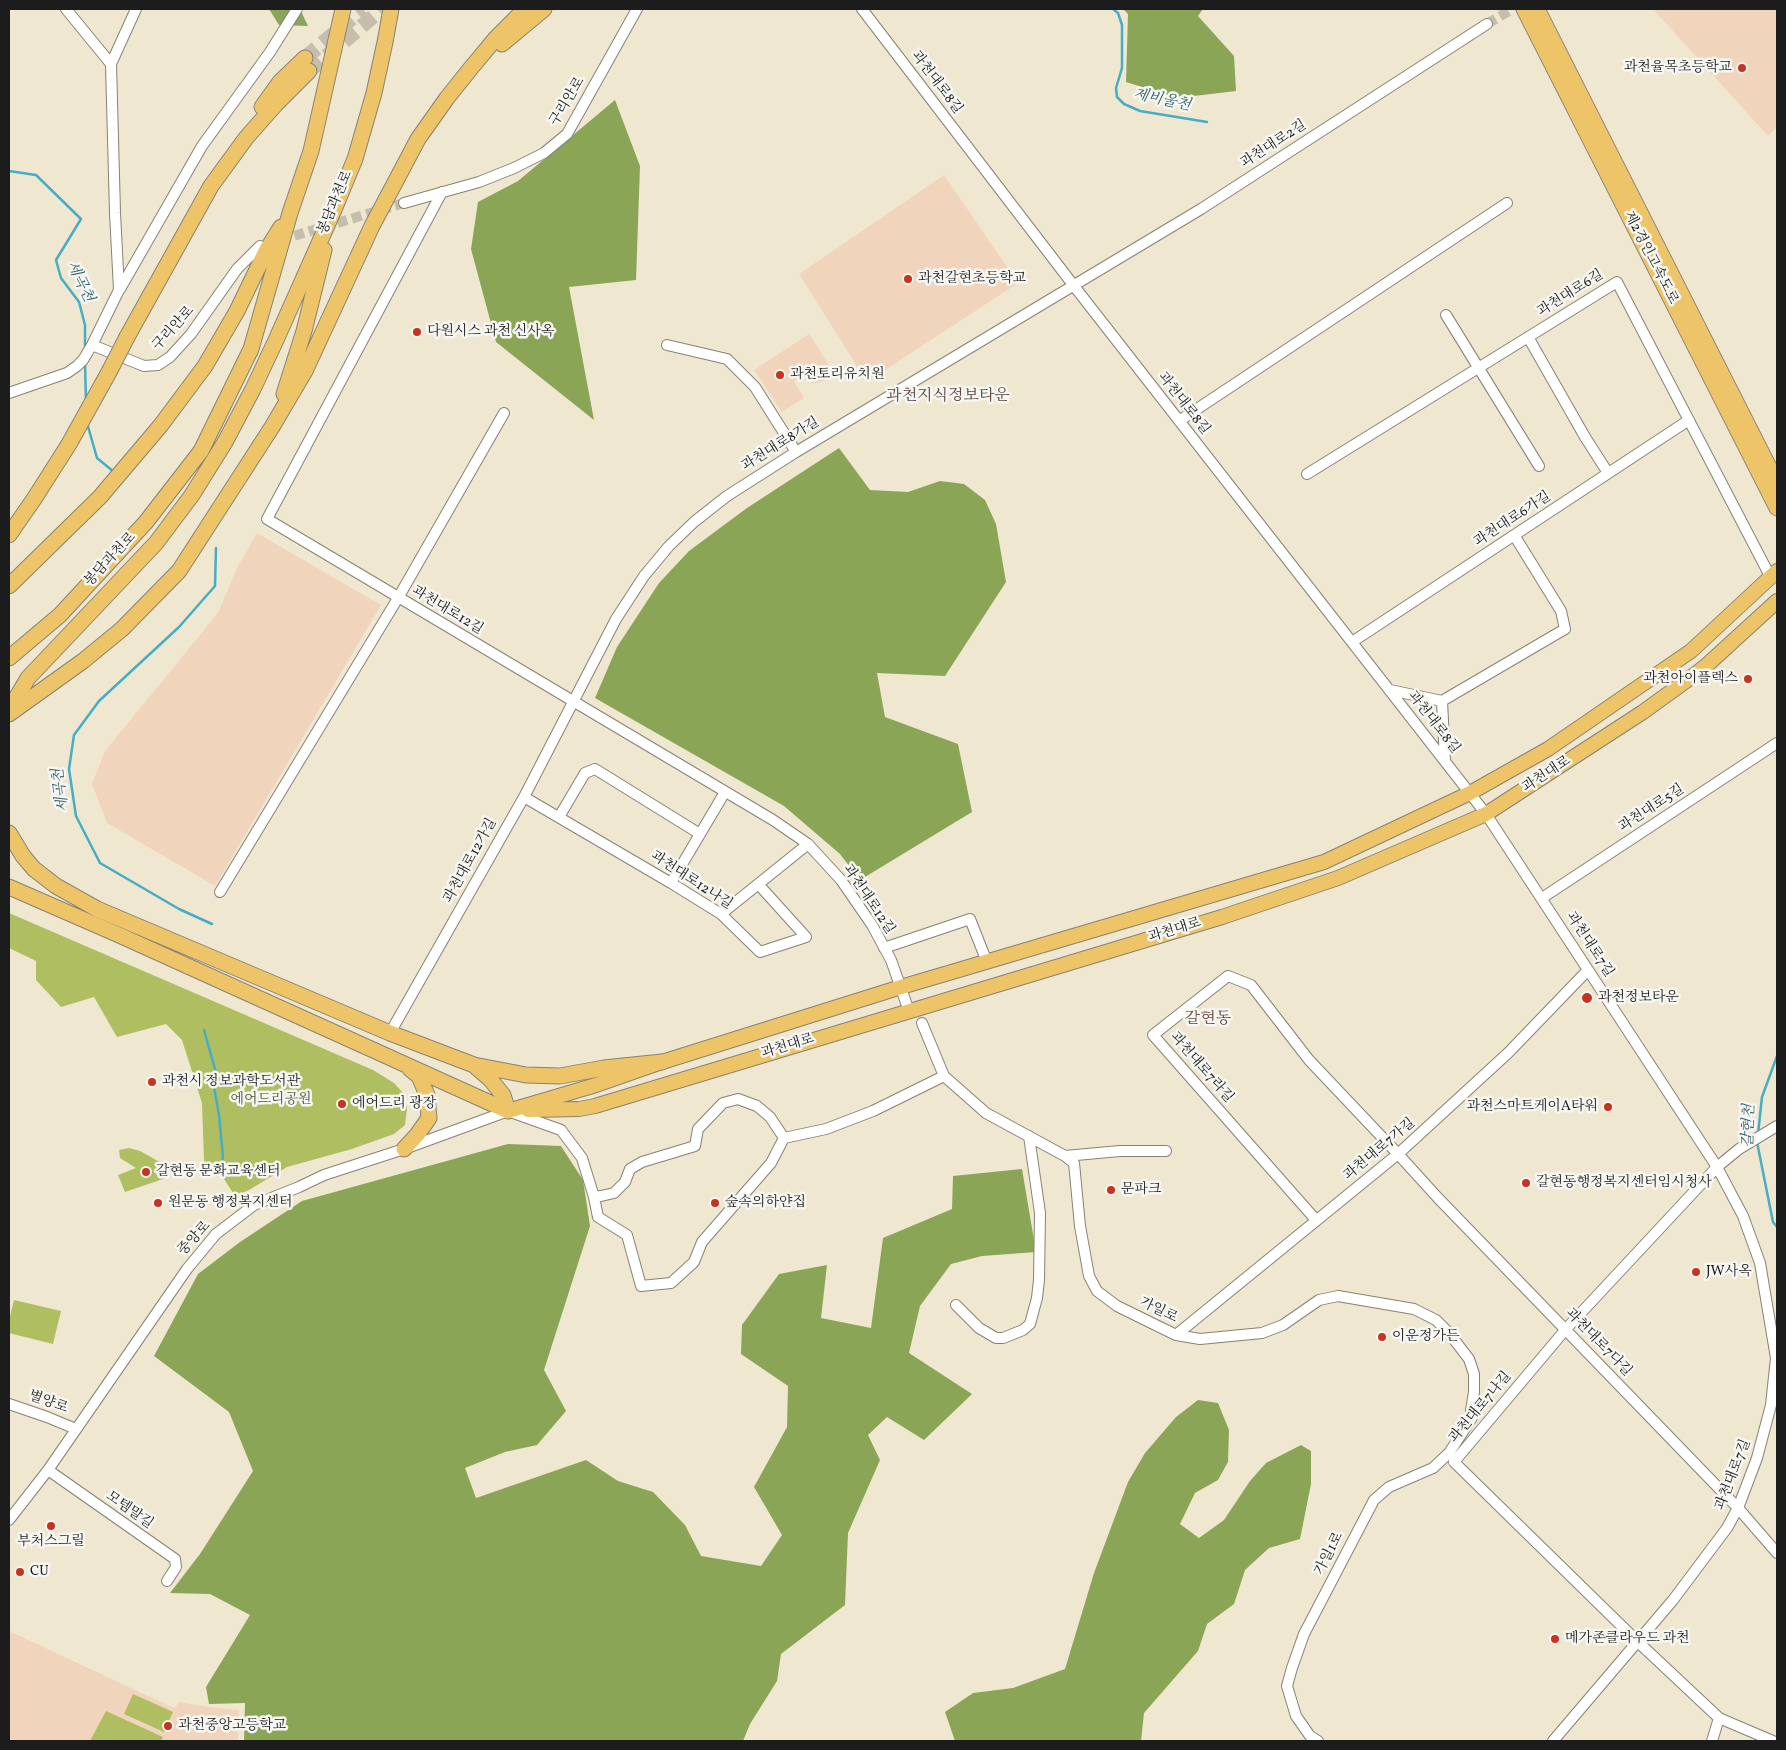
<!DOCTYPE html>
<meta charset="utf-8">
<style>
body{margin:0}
#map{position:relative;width:1786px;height:1750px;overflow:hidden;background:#f0e7d1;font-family:Vollkorn,serif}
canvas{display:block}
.frame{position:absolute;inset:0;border:10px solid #1c1c1c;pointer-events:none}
</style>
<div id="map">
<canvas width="1786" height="1750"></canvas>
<div class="frame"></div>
</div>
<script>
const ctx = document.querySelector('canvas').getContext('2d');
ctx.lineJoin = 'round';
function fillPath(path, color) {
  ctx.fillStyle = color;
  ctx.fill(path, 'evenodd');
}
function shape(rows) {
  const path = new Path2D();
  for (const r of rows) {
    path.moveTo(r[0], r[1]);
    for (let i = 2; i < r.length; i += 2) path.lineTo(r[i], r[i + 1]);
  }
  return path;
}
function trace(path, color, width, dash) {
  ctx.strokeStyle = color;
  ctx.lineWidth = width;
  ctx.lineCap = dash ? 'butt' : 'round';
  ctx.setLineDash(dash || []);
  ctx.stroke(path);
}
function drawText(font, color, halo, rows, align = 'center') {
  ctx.font = font + ' Vollkorn,"Noto Serif KR",serif';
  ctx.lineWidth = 5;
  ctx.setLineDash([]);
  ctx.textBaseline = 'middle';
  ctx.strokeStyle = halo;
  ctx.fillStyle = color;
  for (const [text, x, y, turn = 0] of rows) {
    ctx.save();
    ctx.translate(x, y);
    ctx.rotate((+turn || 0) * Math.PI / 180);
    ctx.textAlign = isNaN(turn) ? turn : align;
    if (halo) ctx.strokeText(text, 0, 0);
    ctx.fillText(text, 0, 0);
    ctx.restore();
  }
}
fillPath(shape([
 [1653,9,1777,9,1777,127,1768,136],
 [944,175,1018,283,867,382,799,274],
 [809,334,837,377,813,384,805,373,794,381,804,398,782,412,754,370],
 [257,533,381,605,215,886,107,823,92,784,105,751,218,613,237,568],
 [9,1631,174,1708,180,1702,208,1707,239,1710,238,1741,9,1741]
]), '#f0d5bc');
fillPath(shape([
 [9,913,373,1070,394,1083,404,1094,407,1109,405,1125,394,1134,352,1149,287,1167,249,1190,235,1196,222,1176,204,1161,202,1103,182,1040,166,1024,117,1037,94,997,61,1007,36,980,36,961,9,948],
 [129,1148,140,1151,165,1165,166,1178,125,1192,118,1175,136,1168,120,1158,119,1150],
 [14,1300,61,1311,53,1344,9,1333,9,1320],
 [133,1694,173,1712,164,1732,124,1714],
 [106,1711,163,1737,161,1741,90,1741]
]), '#afbe60');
fillPath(shape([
 [269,9,300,9,308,26,279,25],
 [1123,9,1203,9,1198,16,1234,56,1236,91,1177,98,1126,82,1128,14],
 [615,100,640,166,636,280,569,287,594,420,496,342,471,249,478,202,518,181],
 [839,448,870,490,908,492,940,481,964,484,985,500,996,524,1006,582,945,676,877,673,885,717,958,744,972,812,860,880,840,854,784,806,595,698,617,647,659,583,689,551,747,508],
 [508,1144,561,1146,583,1180,590,1226,544,1370,566,1411,537,1445,505,1452,465,1468,476,1498,586,1460,618,1481,653,1492,685,1525,701,1556,761,1566,782,1535,754,1487,787,1427,788,1386,741,1354,742,1325,779,1274,827,1265,821,1318,871,1328,883,1238,952,1209,953,1176,1022,1169,1036,1252,982,1256,951,1264,920,1306,909,1353,972,1394,924,1440,887,1417,868,1435,880,1460,848,1533,845,1605,781,1654,777,1681,750,1724,743,1741,244,1741,245,1703,209,1704,206,1687,250,1615,210,1594,170,1593,200,1554,253,1471,229,1412,154,1356,198,1274,240,1242,302,1201],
 [1198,1400,1218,1403,1229,1430,1228,1462,1218,1480,1195,1493,1180,1524,1199,1538,1224,1520,1250,1481,1266,1463,1301,1445,1311,1451,1311,1484,1300,1539,1269,1548,1245,1570,1234,1604,1207,1624,1198,1651,1144,1713,1141,1741,955,1741,945,1712,973,1693,1013,1688,1065,1669,1094,1573,1128,1482,1145,1453,1176,1417]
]), '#8ba556');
trace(shape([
 [1113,9,1118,13,1122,25,1122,68,1116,88,1117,97,1124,104,1140,111,1207,122],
 [9,171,36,175,81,219,56,260,61,278,79,302,85,325,85,350],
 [85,363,86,402],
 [87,423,97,458,114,472],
 [212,924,179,909,100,863,76,816,69,769,74,735,99,701,179,627,215,586,216,548],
 [204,1030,217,1076,214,1087,219,1115,223,1157,221,1166],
 [1758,1134,1762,1097,1777,1056],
 [1757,1142,1773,1222,1777,1227]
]), '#45aec4', 2.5);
trace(shape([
 [1487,24,1512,9],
 [280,240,404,203]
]), '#c6bead', 10, [10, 5]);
trace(shape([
 [305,58,363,9],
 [309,71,382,9]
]), '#c6bead', 15, [15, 8]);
const minor = shape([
 [66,9,111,64],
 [862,9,1074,286,1486,814,1717,1167,1743,1216,1760,1263,1776,1358,1771,1405,1757,1458,1738,1508,1727,1528,1673,1600,1553,1741],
 [442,192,267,519,773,820,808,844,841,880,872,925,891,960,909,1011],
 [404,203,479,182,514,168,544,153,567,134,637,9],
 [120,289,202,146,270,52,297,9],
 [1446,315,1539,466],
 [1528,337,1585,437,1608,473],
 [92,345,144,366,158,365,170,357,191,334,237,269,260,246],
 [667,345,727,359,755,387,796,452],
 [9,393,67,373,77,366,83,360,92,345,119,290,115,213,111,64,136,9],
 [1179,421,1507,203],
 [1307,474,1617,282,1771,578],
 [1352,642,1689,420],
 [1390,690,1442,701,1565,629,1561,611,1514,535],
 [1442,701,1445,761],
 [524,797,671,883,721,914,760,952,806,937,759,885],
 [559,817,585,773,595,769,700,834],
 [671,883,725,792],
 [220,892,398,598,504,413],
 [1542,898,1777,743],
 [721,914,808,844],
 [884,948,970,919,987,962],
 [922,1023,944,1076,986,1113,1065,1156,1074,1163,1080,1226,1089,1276,1097,1291,1117,1306,1176,1335,1200,1339,1262,1333,1283,1325,1319,1300,1338,1296,1414,1309,1436,1320,1449,1333,1469,1359,1474,1374,1474,1392,1471,1410,1473,1416,1449,1453,1433,1468,1389,1487,1374,1500,1304,1634,1292,1668,1287,1686,1296,1716,1310,1736,1318,1741],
 [390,1033,524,797,616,619,644,576,669,546,694,522,727,496,796,452,1201,209,1487,24],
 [1065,1156,1120,1151,1166,1151],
 [594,1197,598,1217,627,1235,641,1286,671,1283,694,1262,702,1242,771,1163,784,1138],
 [1316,1220,1153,1035,1228,976,1251,985,1309,1060,1398,1154,1438,1198,1738,1508,1777,1553],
 [956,1305,979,1328,996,1338,1003,1338,1023,1330,1030,1324,1037,1298,1039,1280,1040,1213,1029,1136],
 [1176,1335,1398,1154,1508,1053,1588,970],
 [9,1404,47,1417,76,1429],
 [48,1470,175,1559,176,1567,167,1581],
 [9,1520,48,1470,187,1269,216,1234,254,1205,299,1187,324,1175,404,1149,508,1111,561,1130,582,1158,594,1197,601,1196,614,1193,625,1182,630,1169,642,1162,695,1146,698,1129,723,1103,738,1099,757,1106,770,1117,784,1138,826,1129,873,1111,944,1076],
 [1712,1741,1719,1718],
 [1773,1741,1719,1718,1638,1642,1454,1462,1566,1329,1717,1167,1739,1149,1777,1126]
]);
const major = shape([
 [528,1110,579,1109,595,1106,1222,917,1338,878,1486,814,1643,712,1690,678,1707,665,1777,601],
 [508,1111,596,1085,662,1062,901,987,1324,862,1470,793,1548,749,1691,651,1777,571]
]);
const highway = shape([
 [1524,9,1777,508],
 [1537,9,1777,483],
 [502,44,544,9],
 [262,107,280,82,305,58],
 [127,337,211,186,246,138,276,104,309,71],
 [284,394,304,331,324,250],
 [9,535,34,499,69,444,109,372],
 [9,586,100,497,161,425,205,366,237,311,266,251,281,227],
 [9,658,60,615,146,522,201,451,251,349,290,213,311,151,343,9],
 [9,710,28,678,156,543,192,495,225,442,253,389,276,340,333,212,355,159,374,93,385,42,391,9],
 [9,714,83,661,122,629,179,571,272,427,305,371,372,226,418,139,447,98,471,68,496,38,525,9],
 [9,833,23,856,34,869,56,886,97,909,390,1033,474,1065,526,1075,560,1076,604,1068,662,1062],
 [9,887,119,935,508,1111],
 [475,1066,490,1079,503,1095,508,1111],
 [404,1149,417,1135,429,1118,427,1095,419,1076,410,1069]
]);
trace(minor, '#868276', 12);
trace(major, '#868276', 16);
trace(highway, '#868276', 17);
trace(minor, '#fff', 10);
trace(major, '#eec469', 14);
trace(highway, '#eec469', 15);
const highwayBridge = shape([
 [109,372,127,337]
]);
trace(highwayBridge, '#868276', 17, []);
trace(highwayBridge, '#eec469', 15);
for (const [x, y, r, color] of [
 [1742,68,5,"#c8321e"],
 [908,279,5,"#c8321e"],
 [417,332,5,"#c8321e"],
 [780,375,5,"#c8321e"],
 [1748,679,5,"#c8321e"],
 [1587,998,6,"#c8321e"],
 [152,1082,5,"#c8321e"],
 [342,1104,5,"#c8321e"],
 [1608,1107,5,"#c8321e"],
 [146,1172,5,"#c8321e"],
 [1526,1183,5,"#c8321e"],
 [1111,1190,5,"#c8321e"],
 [158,1203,5,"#c8321e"],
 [715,1203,5,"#c8321e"],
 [1696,1272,5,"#c8321e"],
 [1382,1337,5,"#c8321e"],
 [51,1526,5,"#c8321e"],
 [20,1572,5,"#c8321e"],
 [1555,1639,5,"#c8321e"],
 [168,1726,5,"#c8321e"]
]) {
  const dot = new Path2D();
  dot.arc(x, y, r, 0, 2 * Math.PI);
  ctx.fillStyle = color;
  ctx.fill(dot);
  trace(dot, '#f6f6f2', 2);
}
drawText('14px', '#1c1c1c', '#f6f6f2', [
 ["과천율목초등학교",1732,68,"right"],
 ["과천갈현초등학교",918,279],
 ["다원시스 과천 신사옥",427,332],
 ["과천토리유치원",790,375],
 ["과천아이플렉스",1738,679,"right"],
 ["과천정보타운",1598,998],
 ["과천시 정보과학도서관",162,1082],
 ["에어드리 광장",352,1104],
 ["과천스마트케이A타워",1598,1107,"right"],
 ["갈현동 문화교육센터",156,1172],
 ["갈현동행정복지센터임시청사",1536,1183],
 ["문파크",1121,1190],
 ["원문동 행정복지센터",168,1203],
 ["숲속의하얀집",725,1203],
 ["JW사옥",1706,1272],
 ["이운정가든",1392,1337],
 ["부처스그릴",51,1542,"center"],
 ["CU",30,1572],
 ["메가존클라우드 과천",1565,1639],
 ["과천중앙고등학교",178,1726]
], 'left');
drawText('14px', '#1c1c1c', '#f6f6f2', [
 ["과천대로8길",936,83,53],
 ["구리안로",568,102,-59],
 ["과천대로2길",1274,145,-33],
 ["봉담과천로",336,203,-67],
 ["제2경인고속도로",1650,258,63],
 ["과천대로6길",1571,294,-32],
 ["구리안로",174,329,-48],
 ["과천대로8길",1183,404,52],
 ["과천대로8가길",781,445,-32],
 ["과천대로6가길",1513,520,-33],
 ["봉담과천로",111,560,-47],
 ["과천대로12길",447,611,31],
 ["과천대로8길",1433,723,52],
 ["과천대로",1547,775,-33],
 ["과천대로5길",1652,809,-33],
 ["과천대로12가길",471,861,-61],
 ["과천대로12나길",691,881,33],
 ["과천대로12길",868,900,56],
 ["과천대로",1175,931,-17],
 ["과천대로7길",1589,945,57],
 ["과천대로",788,1047,-17],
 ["과천대로7라길",1201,1068,49],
 ["과천대로7가길",1380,1150,-40],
 ["중앙로",195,1239,-48],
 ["가일로",1158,1311,26],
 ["과천대로7다길",1598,1343,46],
 ["별양로",48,1403,20],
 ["과천대로7나길",1481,1408,-50],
 ["과천대로7길",1734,1475,-69],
 ["모템말길",129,1511,35],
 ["가일1로",1330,1554,-63]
]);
drawText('14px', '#4f5534', '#f6f6f2', [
 ["에어드리공원",271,1100]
]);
drawText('italic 15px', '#2e5e68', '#f6f6f2', [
 ["제비울천",1162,101,12],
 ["세곡천",79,282,64],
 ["세곡천",62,790,-97],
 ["갈현천",1750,1126,-88]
]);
drawText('16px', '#5e4841', '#f6f6f2', [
 ["과천지식정보타운",948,397],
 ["갈현동",1208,1020]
]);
</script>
